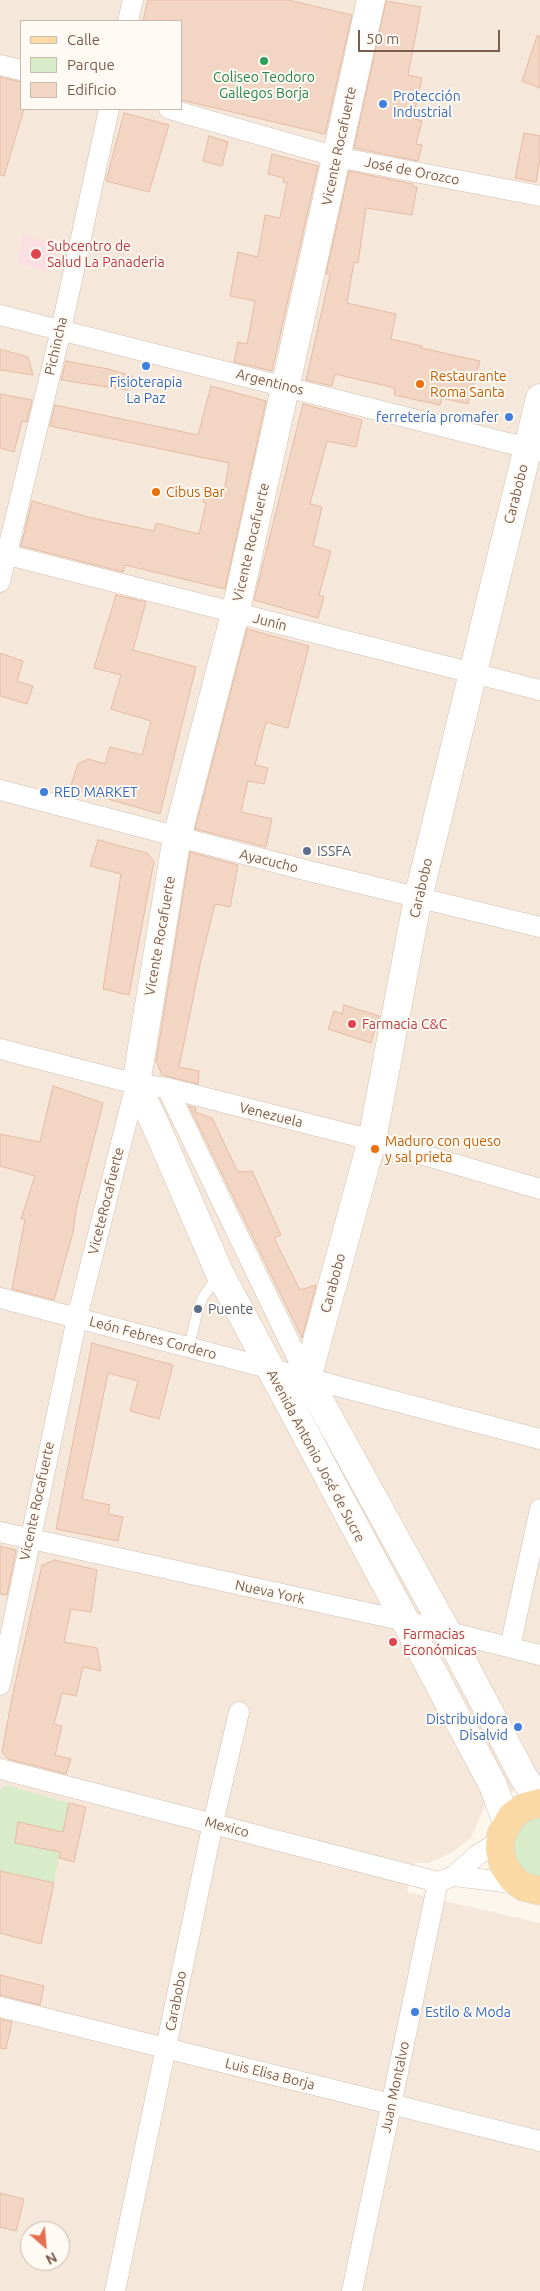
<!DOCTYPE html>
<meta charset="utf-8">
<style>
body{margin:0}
#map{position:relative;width:540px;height:2291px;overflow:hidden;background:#fdf6ec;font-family:Ubuntu,sans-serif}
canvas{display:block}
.legend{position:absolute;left:20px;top:20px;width:162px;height:90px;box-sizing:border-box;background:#fffaf3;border:1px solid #cabbb1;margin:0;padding:6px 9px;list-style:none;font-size:15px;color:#7a5c4d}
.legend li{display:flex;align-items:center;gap:10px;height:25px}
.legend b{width:25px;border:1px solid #cabbb1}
.north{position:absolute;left:20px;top:2221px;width:50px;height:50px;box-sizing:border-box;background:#fffaf3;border:1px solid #cabbb1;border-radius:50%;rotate:153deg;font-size:14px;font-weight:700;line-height:20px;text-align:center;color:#7a5c4d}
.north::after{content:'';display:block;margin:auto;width:18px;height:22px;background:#e76f51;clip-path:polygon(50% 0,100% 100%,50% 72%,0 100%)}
.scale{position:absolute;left:358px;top:30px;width:142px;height:22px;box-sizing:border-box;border:2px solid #7a5c4d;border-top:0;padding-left:6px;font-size:15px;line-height:18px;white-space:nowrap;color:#7a5c4d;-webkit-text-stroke:4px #fffaf3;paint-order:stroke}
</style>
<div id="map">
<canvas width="540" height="2291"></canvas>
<ul class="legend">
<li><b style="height:6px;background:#fbd9a5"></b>Calle</li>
<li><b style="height:14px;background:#d8ecc9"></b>Parque</li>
<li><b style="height:14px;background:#f3d5c3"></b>Edificio</li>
</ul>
<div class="north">N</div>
<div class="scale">50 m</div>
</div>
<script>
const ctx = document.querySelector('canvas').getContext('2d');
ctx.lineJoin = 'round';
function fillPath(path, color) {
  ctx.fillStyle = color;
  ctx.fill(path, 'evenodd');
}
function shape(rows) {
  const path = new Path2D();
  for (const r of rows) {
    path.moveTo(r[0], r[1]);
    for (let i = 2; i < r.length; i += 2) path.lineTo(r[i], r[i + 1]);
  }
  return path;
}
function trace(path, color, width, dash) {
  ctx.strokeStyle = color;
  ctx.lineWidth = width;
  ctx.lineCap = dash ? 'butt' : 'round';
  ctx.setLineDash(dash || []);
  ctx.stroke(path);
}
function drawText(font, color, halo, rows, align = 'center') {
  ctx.font = font + ' Ubuntu,sans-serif';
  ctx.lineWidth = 4;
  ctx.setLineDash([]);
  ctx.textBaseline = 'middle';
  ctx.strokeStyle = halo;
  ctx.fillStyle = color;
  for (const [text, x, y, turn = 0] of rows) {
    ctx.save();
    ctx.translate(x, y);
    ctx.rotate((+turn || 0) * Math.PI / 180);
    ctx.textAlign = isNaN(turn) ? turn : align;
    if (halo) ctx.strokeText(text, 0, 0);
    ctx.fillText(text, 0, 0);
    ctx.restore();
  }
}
fillPath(shape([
 [0,0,540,0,540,1781,538,1780,486,1803,471,1838,451,1853,428,1863,415,1863,407,1892,540,1923,540,2291,0,2291],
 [21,21,181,21,181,109,21,109],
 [30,2231,60,2231,60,2261,30,2261]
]), '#f5e8da');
fillPath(shape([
 [23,235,55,245,49,272,17,263]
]), '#fbdfe3');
fillPath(shape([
 [6,1785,69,1803,54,1883,0,1871,0,1790],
 [540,1816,540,1878,528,1875,520,1869,515,1860,513,1840,523,1823]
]), '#d8ecc9');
const building = shape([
 [148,0,288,0,352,15,325,134,181,100,181,21,143,21,148,0],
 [386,1,421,7,408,75,422,78,413,118,422,121,416,144,422,145,418,161,354,148,386,1],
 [537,36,540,36,540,88,522,81,537,36],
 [0,77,21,82,21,109,24,109,4,176,0,175,0,77],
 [124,113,169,125,149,192,106,181,124,113],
 [524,133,540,136,540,159,536,182,515,178,524,133],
 [209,136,228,142,222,166,203,161,209,136],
 [272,154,318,166,272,371,234,362,238,342,247,344,255,301,230,296,238,252,258,257,265,215,280,218,287,183,283,182,284,178,268,174,272,154],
 [349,171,413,184,413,187,417,187,412,215,366,208,358,263,354,262,347,303,396,314,391,339,422,346,421,348,480,361,468,404,442,398,440,405,394,395,395,388,335,374,332,386,306,380,330,275,326,274,349,171],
 [0,349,28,357,33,375,0,370,0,349],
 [66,361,108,369,132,376,128,390,61,380,66,361],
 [211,386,266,401,225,589,125,565,123,572,119,571,21,546,32,501,88,517,154,531,156,523,199,534,206,503,203,502,206,488,224,492,229,463,50,426,55,405,198,435,211,386],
 [0,394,32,400,27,422,22,421,14,452,0,448,0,394],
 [303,404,362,420,356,447,327,441,310,504,322,507,313,546,331,551,319,595,324,597,318,618,254,600,303,404],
 [116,595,146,602,133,650,196,667,160,814,70,788,78,764,88,759,105,764,110,747,142,755,151,721,111,709,121,675,94,668,116,595],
 [247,629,309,646,288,728,266,722,255,765,268,768,264,784,248,781,241,812,272,819,266,847,195,829,247,629],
 [0,653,23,661,17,681,33,686,27,704,0,696,0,653],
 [98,840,147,853,154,861,129,995,103,989,121,874,90,866,98,840],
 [190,852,238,865,230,907,215,904,201,960,179,1067,199,1071,198,1084,162,1075,156,1061,190,852],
 [344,1005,379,1016,371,1043,328,1029,334,1011,342,1014,344,1005],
 [53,1086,103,1103,76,1210,73,1232,54,1300,12,1289,25,1219,21,1219,35,1176,0,1166,0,1134,40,1142,53,1086],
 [189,1106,196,1108,195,1112,212,1118,238,1172,252,1171,281,1235,274,1238,300,1290,316,1285,302,1338,189,1106],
 [92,1343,173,1365,159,1419,130,1411,138,1381,108,1373,82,1499,110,1505,108,1514,123,1517,118,1541,56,1529,92,1343],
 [0,1546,16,1550,7,1595,0,1594,0,1546],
 [55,1560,97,1570,91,1612,71,1609,64,1642,97,1648,101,1671,83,1667,76,1696,62,1693,54,1724,62,1726,55,1755,71,1759,66,1774,8,1759,2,1752,13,1693,42,1565,55,1560],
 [69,1803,86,1807,74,1862,59,1858,60,1852,15,1843,18,1822,63,1832,69,1803],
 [0,1871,54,1883,41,1944,0,1933,0,1871],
 [0,1975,44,1986,40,2005,0,1995,0,1975],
 [0,2019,12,2022,6,2049,0,2048,0,2019],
 [0,2193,24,2199,16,2231,0,2227,0,2193]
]);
fillPath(building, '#f3d5c3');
trace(building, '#e6bba3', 1);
const lane = shape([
 [189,1347,198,1309,203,1297,218,1276]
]);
const street = shape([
 [128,21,133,0],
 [0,65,21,70],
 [169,109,337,157,540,196],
 [0,315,540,451],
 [0,553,540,690],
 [0,582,61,330,109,109],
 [0,790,301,869,540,927],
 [0,1049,136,1084,167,1088,372,1140,540,1189],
 [167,1088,307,1378],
 [0,1298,540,1439],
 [0,1532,405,1621,540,1655],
 [510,1647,540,1509],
 [0,1685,77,1318,136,1084],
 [0,1769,438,1882,454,1876,477,1855,500,1841],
 [454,1876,520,1884],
 [0,2007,540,2141],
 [115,2291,213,1823,239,1712],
 [352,2291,438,1882]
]);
const secondary = shape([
 [371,0,235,614,177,837,136,1084,156,1126,220,1274,493,1785,507,1823],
 [540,398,418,898,372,1140,307,1378,447,1632,524,1778,540,1801]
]);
const primary = shape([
 [540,1803,525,1807,512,1816,501,1835,500,1850,504,1866,513,1879,524,1887,540,1891]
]);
trace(lane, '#d1beb0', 11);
trace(street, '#d1beb0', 21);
trace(secondary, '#d6c0b0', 29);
trace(primary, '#dad1cd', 29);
trace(lane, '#fff', 10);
trace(street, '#fff', 20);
trace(secondary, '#fff', 28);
trace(primary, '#fbd9a5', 28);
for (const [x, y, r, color] of [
 [264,61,5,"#2e9e5b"],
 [383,104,5,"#3f7fe0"],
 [36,254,6,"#e0444e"],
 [146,366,5,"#3f7fe0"],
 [420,384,5,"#e8710a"],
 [509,417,5,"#3f7fe0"],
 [156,492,5,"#e8710a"],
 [44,792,5,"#3f7fe0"],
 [307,851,5,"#5c6f8a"],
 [352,1024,5,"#e0444e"],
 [375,1149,5,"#e8710a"],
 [198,1309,5,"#5c6f8a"],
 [393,1642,5,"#e0444e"],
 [518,1727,5,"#3f7fe0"],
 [415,2012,5,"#3f7fe0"]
]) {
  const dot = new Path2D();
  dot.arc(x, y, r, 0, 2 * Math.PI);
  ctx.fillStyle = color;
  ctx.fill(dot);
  trace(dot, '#fffaf3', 2);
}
drawText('14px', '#27864d', '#fffaf3', [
 ["Coliseo Teodoro",264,77],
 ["Gallegos Borja",264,93]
]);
drawText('14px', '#366cbe', '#fffaf3', [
 ["Protección",393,96],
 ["Industrial",393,112],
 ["Fisioterapia",146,382,"center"],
 ["La Paz",146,398,"center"],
 ["ferretería promafer",499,417,"right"],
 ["RED MARKET",54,792],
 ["Distribuidora",508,1719,"right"],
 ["Disalvid",508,1735,"right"],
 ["Estilo & Moda",425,2012]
], 'left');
drawText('14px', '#7a5c4d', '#fffaf3', [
 ["Vicente Rocafuerte",339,146,-78],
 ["José de Orozco",412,171,11],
 ["Pichincha",56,346,-77],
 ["Argentinos",270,382,14],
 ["Carabobo",516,494,-76],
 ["Vicente Rocafuerte",251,542,-77],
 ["Junín",270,622,14],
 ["Ayacucho",269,861,14],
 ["Carabobo",421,888,-77],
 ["Vicente Rocafuerte",160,936,-80],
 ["Venezuela",271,1115,14],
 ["ViceteRocafuerte",106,1201,-76],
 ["Carabobo",333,1283,-75],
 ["León Febres Cordero",153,1338,15],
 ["Avenida Antonio José de Sucre",316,1456,62],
 ["Vicente Rocafuerte",37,1501,-78],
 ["Nueva York",270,1592,12],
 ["Mexico",227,1827,15],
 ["Carabobo",176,2001,-79],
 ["Luis Elisa Borja",270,2074,14],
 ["Juan Montalvo",395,2087,-78]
]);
drawText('14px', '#be3a42', '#fffaf3', [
 ["Subcentro de",47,246],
 ["Salud La Panaderia",47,262],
 ["Farmacia C&C",362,1024],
 ["Farmacias",403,1634],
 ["Económicas",403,1650]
], 'left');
drawText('14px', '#c56008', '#fffaf3', [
 ["Restaurante",430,376],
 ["Roma Santa",430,392],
 ["Cibus Bar",166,492],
 ["Maduro con queso",385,1141],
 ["y sal prieta",385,1157]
], 'left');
drawText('14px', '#4e5e75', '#fffaf3', [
 ["ISSFA",317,851],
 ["Puente",208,1309]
], 'left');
</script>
